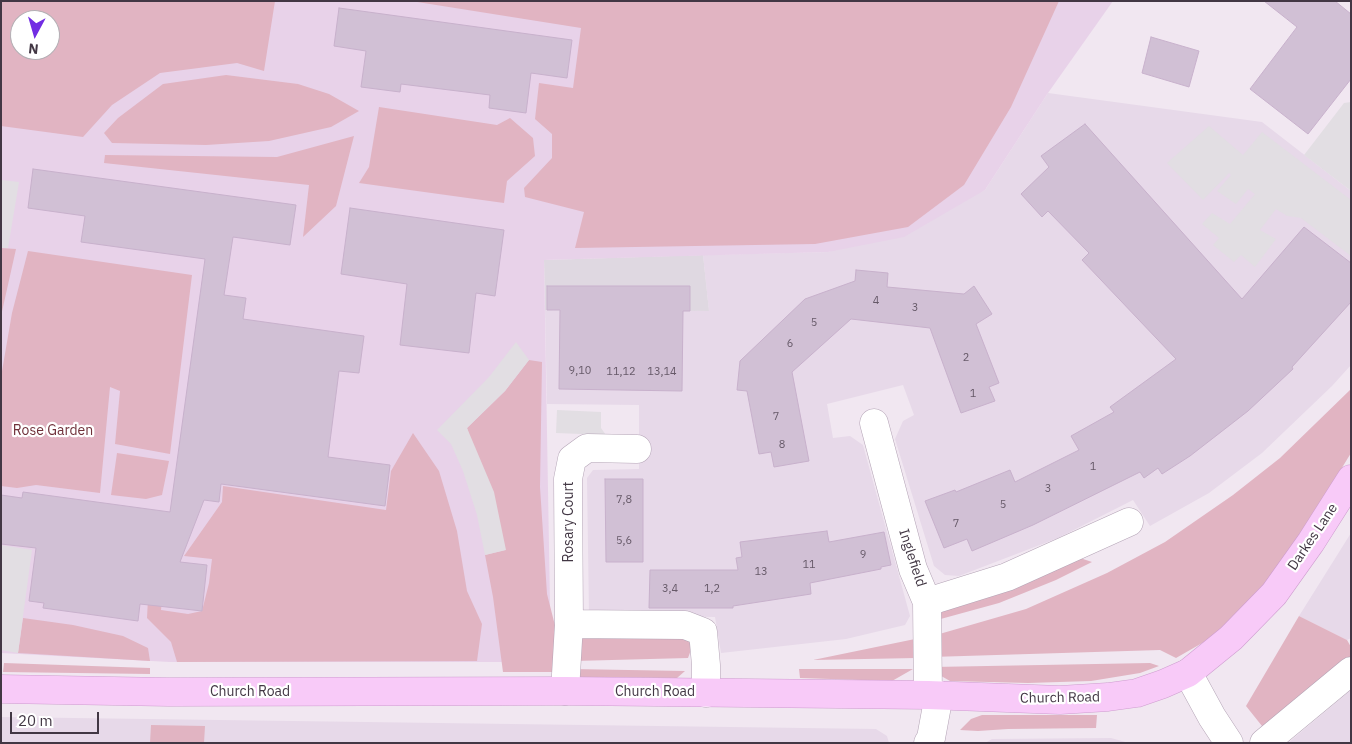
<!DOCTYPE html>
<style>
body{margin:0}
#map{position:relative;width:1352px;height:744px;overflow:hidden;background:#f1e7f1;font-family:"IBM Plex Sans",sans-serif}
canvas{display:block}
.frame{position:absolute;inset:0;border:2px solid #423744;pointer-events:none}
.north{position:absolute;left:10px;top:10px;width:50px;height:50px;box-sizing:border-box;background:#fff;border:1px solid #b3afb4;border-radius:50%;rotate:186deg;font-size:14px;font-weight:700;line-height:20px;text-align:center;color:#423744}
.north::after{content:'';display:block;margin:auto;width:18px;height:22px;background:#722de3;clip-path:polygon(50% 0,100% 100%,50% 72%,0 100%)}
.scale{position:absolute;left:10px;top:712px;width:89px;height:22px;box-sizing:border-box;border:2px solid #423744;border-top:0;padding-left:6px;font-size:15px;line-height:18px;white-space:nowrap;color:#423744;-webkit-text-stroke:4px #fff;paint-order:stroke}
</style>
<div id="map">
<canvas width="1352" height="744"></canvas>
<div class="frame"></div>
<div class="north">N</div>
<div class="scale">20 m</div>
</div>
<script>
const ctx = document.querySelector('canvas').getContext('2d');
ctx.lineJoin = 'round';
function fillPath(path, color) {
  ctx.fillStyle = color;
  ctx.fill(path, 'evenodd');
}
function shape(rows) {
  const path = new Path2D();
  for (const r of rows) {
    path.moveTo(r[0], r[1]);
    for (let i = 2; i < r.length; i += 2) path.lineTo(r[i], r[i + 1]);
  }
  return path;
}
function trace(path, color, width, dash) {
  ctx.strokeStyle = color;
  ctx.lineWidth = width;
  ctx.lineCap = dash ? 'butt' : 'round';
  ctx.setLineDash(dash || []);
  ctx.stroke(path);
}
function drawText(font, color, halo, rows, align = 'center') {
  ctx.font = font + ' "IBM Plex Sans",sans-serif';
  ctx.lineWidth = 4.5;
  ctx.setLineDash([]);
  ctx.textBaseline = 'middle';
  ctx.strokeStyle = halo;
  ctx.fillStyle = color;
  for (const [text, x, y, turn = 0] of rows) {
    ctx.save();
    ctx.translate(x, y);
    ctx.rotate((+turn || 0) * Math.PI / 180);
    ctx.textAlign = isNaN(turn) ? turn : align;
    if (halo) ctx.strokeText(text, 0, 0);
    ctx.fillText(text, 0, 0);
    ctx.restore();
  }
}
fillPath(shape([
 [1048,93,1262,122,1351,191,1351,365,1332,386,1262,453,1209,493,1150,526,1133,500,1058,538,959,576,945,575,934,566,895,439,903,421,914,415,903,385,827,404,833,438,850,436,863,445,910,616,905,625,846,639,721,653,715,617,589,615,587,478,593,470,639,469,639,405,547,404,545,310,709,311,703,255,828,252,985,190],
 [1351,533,1351,638,1347,640,1299,616],
 [1351,690,1351,743,1288,743],
 [1,717,876,729,887,736,889,743,1,743],
 [1111,738,1129,743,985,743,992,739]
]), '#e7d9e9');
fillPath(shape([
 [703,255,709,311,545,310,544,260]
]), '#dfd8e1');
fillPath(shape([
 [1,1,1113,1,1048,93,985,190,904,237,828,252,544,260,551,662,170,662,1,653],
 [20,20,50,20,50,50,20,50]
]), '#e8d2e9');
fillPath(shape([
 [1,1,275,1,264,71,237,63,160,73,112,105,83,137,1,126],
 [20,20,50,20,50,50,20,50],
 [411,1,1059,1,1011,107,964,185,908,227,815,244,575,248,584,212,525,197,524,188,552,158,552,134,535,119,539,83,573,88,581,28],
 [226,75,298,84,329,94,359,111,331,127,269,141,206,145,112,143,104,133,118,118,163,84],
 [379,107,497,125,510,118,533,138,535,156,507,181,504,203,359,183,369,167],
 [354,136,336,206,303,237,309,185,104,163,105,155,277,157],
 [1,248,16,249,1,316],
 [28,251,192,275,170,454,115,444,120,391,110,387,100,493,36,485,17,488,1,486,1,377,12,313],
 [529,360,542,362,540,487,547,594,562,653,557,672,503,672,493,597,485,555,505,550,467,428,505,391],
 [1351,389,1351,453,1297,541,1254,597,1211,638,1176,658,1160,650,931,657,936,635,1026,609,1107,573,1165,542,1233,495,1280,458],
 [413,433,439,471,457,531,467,591,482,624,477,661,177,662,171,642,147,618,149,579,164,580,161,610,188,614,202,611,209,583,212,559,184,556,222,502,223,486,386,510,391,471],
 [117,453,169,461,162,495,146,499,111,495],
 [1080,558,1092,562,1056,580,999,603,937,620,944,608],
 [1299,616,1347,640,1351,647,1351,657,1346,665,1266,731,1246,706],
 [23,618,73,625,123,636,148,648,150,661,18,653],
 [684,633,692,647,688,658,574,661,576,645,586,634],
 [915,639,916,658,813,660],
 [4,663,150,668,150,674,3,672],
 [1150,663,1159,666,1140,673,1091,681,1028,683,950,681,936,673,933,667],
 [572,669,685,671,677,678,579,677],
 [799,669,913,669,892,681,800,678],
 [982,715,1097,715,1096,728,1008,729,978,731,960,730,971,719],
 [151,725,205,726,204,743,150,743]
]), '#e1b4c2');
fillPath(shape([
 [1351,102,1351,191,1304,155,1344,103],
 [1209,126,1243,155,1262,132,1351,200,1351,256,1301,218,1287,216,1276,209,1260,230,1276,239,1255,267,1241,255,1234,262,1213,245,1219,238,1202,224,1212,213,1230,224,1255,194,1248,189,1236,204,1217,191,1231,175,1229,173,1203,200,1167,163],
 [1,180,19,182,8,248,1,248],
 [516,342,529,360,505,391,467,428,494,492,506,550,485,555,477,515,463,471,451,444,437,430,489,377],
 [557,410,601,412,601,428,606,435,556,433],
 [1,545,32,550,18,653,1,650]
]), '#e2dee3');
const building = shape([
 [1264,1,1335,1,1351,14,1351,79,1308,134,1250,89,1297,27,1264,1],
 [339,8,572,40,567,78,531,73,526,113,489,108,490,95,401,84,400,92,361,87,366,51,334,46,339,8],
 [1151,37,1199,51,1189,87,1142,73,1151,37],
 [1085,124,1242,299,1304,227,1351,263,1351,302,1292,367,1293,369,1248,411,1190,456,1162,474,1158,468,1144,478,1140,472,1033,525,972,551,967,539,944,548,925,501,955,490,956,492,1010,470,1015,482,1079,450,1071,436,1114,412,1110,407,1176,359,1082,260,1089,253,1048,211,1042,217,1021,194,1049,167,1041,156,1085,124],
 [33,169,296,205,290,245,233,237,224,295,246,298,243,319,364,336,359,373,339,371,328,457,390,465,385,506,221,484,219,502,204,500,180,562,207,565,202,611,140,604,138,621,43,608,44,603,29,601,36,548,1,544,1,495,22,498,23,492,170,512,205,259,81,242,85,216,28,208,33,169],
 [350,208,504,230,495,296,476,293,469,353,400,345,407,284,341,274,350,208],
 [856,270,888,273,887,287,964,294,974,286,992,314,976,324,999,383,989,387,995,401,961,413,930,328,851,319,792,372,809,461,774,467,771,452,759,454,747,391,737,390,740,361,805,299,855,281,856,270],
 [547,286,690,286,690,311,683,311,682,391,559,389,560,310,547,310,547,286],
 [605,479,643,479,643,562,606,562,605,479],
 [827,531,829,542,884,532,891,565,881,567,881,569,810,583,811,594,733,606,733,608,649,608,650,570,738,570,736,558,742,557,740,542,827,531]
]);
fillPath(building, '#d1c0d5');
trace(building, '#c8b1cc', 1);
const street = shape([
 [874,423,913,569,927,602,928,695],
 [927,602,1007,577,1129,522],
 [569,624,685,625,703,632,706,665,706,693],
 [1188,673,1212,717,1229,743],
 [565,691,569,624,568,479,572,459,587,448,637,449],
 [928,743,931,738,939,695],
 [1264,743,1351,671]
]);
const secondary = shape([
 [1,689,169,692,565,691,928,695,1060,700,1108,697,1137,693,1163,684,1188,673,1231,638,1274,594,1311,542,1351,479]
]);
trace(street, '#b4a4b6', 29);
trace(secondary, '#ce9dcf', 29);
trace(street, '#fff', 28);
trace(secondary, '#f8caf8', 28);
drawText('11px', '#665968', null, [
 ["4",876,301],
 ["3",915,308],
 ["5",814,323],
 ["6",790,344],
 ["2",966,358],
 ["9,10",580,371],
 ["11,12",621,372],
 ["13,14",662,372],
 ["1",973,394],
 ["7",776,417],
 ["8",782,445],
 ["1",1093,467],
 ["3",1048,489],
 ["7,8",624,500],
 ["5",1003,505],
 ["7",956,524],
 ["5,6",624,541],
 ["9",863,555],
 ["11",809,565],
 ["13",761,572],
 ["3,4",670,589],
 ["1,2",712,589]
]);
drawText('14px', '#6f3039', '#fff', [
 ["Rose Garden",53,431]
]);
drawText('14px', '#423744', '#fff', [
 ["Rosary Court",569,522,-90],
 ["Darkes Lane",1313,537,-56],
 ["Inglefield",912,558,72],
 ["Church Road",250,692],
 ["Church Road",655,692],
 ["Church Road",1060,698,-1]
]);
</script>
